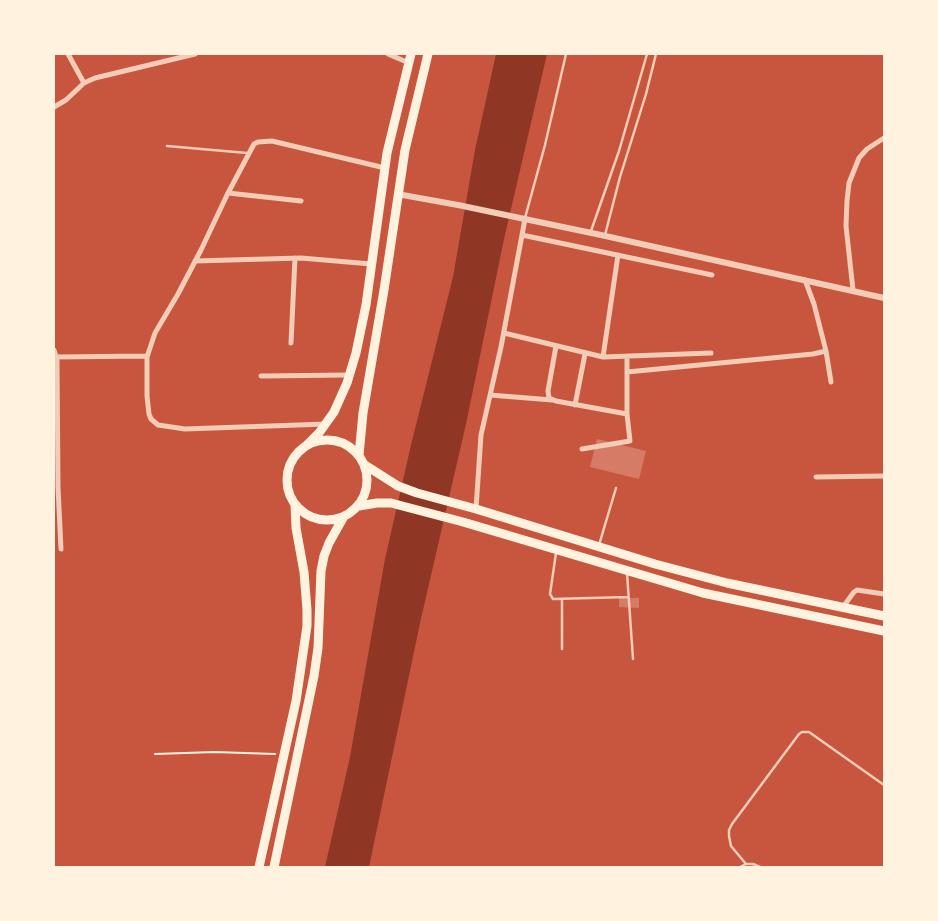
<!DOCTYPE html>
<style>
body{margin:0}
#map{position:relative;width:938px;height:921px;overflow:hidden;background:#c8553d;font-family:"Times New Roman",serif}
canvas{display:block}
.frame{position:absolute;inset:0;border:55px solid #fff3e0;pointer-events:none}
</style>
<div id="map">
<canvas width="938" height="921"></canvas>
<div class="frame"></div>
</div>
<script>
const ctx = document.querySelector('canvas').getContext('2d');
ctx.lineJoin = 'round';
function fillPath(path, color) {
  ctx.fillStyle = color;
  ctx.fill(path, 'evenodd');
}
function shape(rows) {
  const path = new Path2D();
  for (const r of rows) {
    if (r.length === 3) {
      path.moveTo(r[0] + r[2], r[1]);
      path.arc(r[0], r[1], r[2], 0, 2 * Math.PI);
      continue;
    }
    path.moveTo(r[0], r[1]);
    for (let i = 2; i < r.length; i += 2) path.lineTo(r[i], r[i + 1]);
  }
  return path;
}
function trace(path, color, width, dash) {
  ctx.strokeStyle = color;
  ctx.lineWidth = width;
  ctx.lineCap = dash ? 'butt' : 'round';
  ctx.setLineDash(dash || []);
  ctx.stroke(path);
}
fillPath(shape([
 [496,54,547,54,504,239,466,424,420,623,369,867,325,867,350,757,385,559,411,445,453,277,475,150]
]), '#8f3625');
fillPath(shape([
 [597,439,646,451,639,479,590,467],
 [619,598,639,598,639,608,619,607]
]), '#d67c66');
trace(shape([
 [155,754,214,752,275,754]
]), '#fff3e0', 2);
trace(shape([
 [167,146,247,153],
 [525,218,545,145,566,54],
 [591,231,619,151,647,54],
 [605,235,620,177,646,94,656,54],
 [599,545,616,488],
 [556,553,550,594,553,599,628,597],
 [627,573,633,659],
 [562,599,562,649],
 [746,864,731,846,729,836,729,830,732,824,799,734,802,732,809,732,884,785],
 [740,867,746,864,753,864,760,867]
]), '#f1ccb7', 2.5);
trace(shape([
 [68,54,84,83],
 [388,54,409,63],
 [54,107,66,100,84,83,95,78,195,54],
 [228,193,301,201],
 [522,235,712,275],
 [195,261,301,258,371,264],
 [853,290,846,226,847,201,849,183,859,158,867,149,884,138],
 [504,333,603,357,711,353],
 [291,343,295,258],
 [556,346,548,391,549,398,556,401,627,414,627,357],
 [54,350,57,360,58,487,61,549],
 [826,351,831,382],
 [54,357,147,356],
 [603,357,618,255],
 [627,372,813,354,826,351,814,304,805,280],
 [261,376,349,375],
 [490,395,552,400],
 [575,405,585,354],
 [326,424,185,429,158,425,151,419,149,414,147,396,147,357,155,333,178,294,201,250,227,195,254,144,258,142,272,141,385,168],
 [582,449,630,441,627,414],
 [816,477,884,476],
 [476,509,481,435,501,347,525,219],
 [843,607,854,592,857,590,884,594]
]), '#f1ccb7', 5);
trace(shape([
 [397,194,458,205,601,235,884,298]
]), '#f1ccb7', 6);
trace(shape([
 [327,480,40],
 [306,446,319,433,334,412,347,383,356,353,366,305,387,153,411,54],
 [359,455,363,413,384,290,405,150,428,54],
 [365,465,398,486,417,493,476,509,655,564,727,583,884,616],
 [359,506,377,503,391,503,463,522,703,593,884,631],
 [259,867,296,701,307,626,307,610,304,572,296,528,295,505],
 [274,867,314,676,318,648,321,571,324,556,329,543,343,518]
]), '#fff3e0', 9);
</script>
